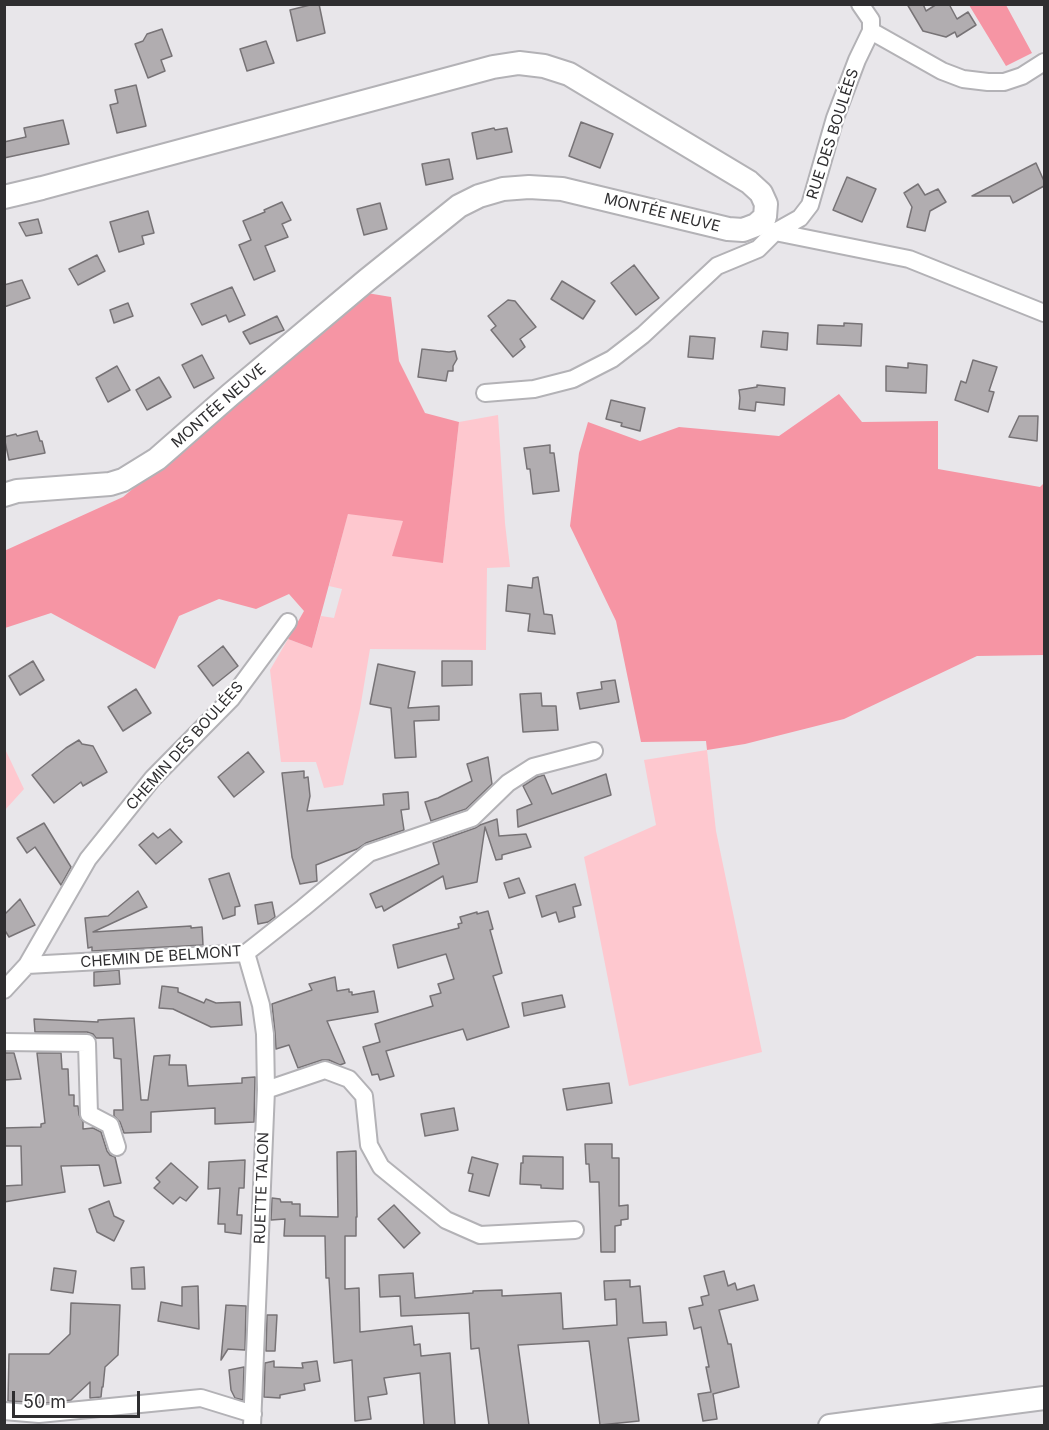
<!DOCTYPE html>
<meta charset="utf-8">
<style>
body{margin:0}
#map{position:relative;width:1049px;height:1430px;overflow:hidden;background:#e8e6ea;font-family:Inter,sans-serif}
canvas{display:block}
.frame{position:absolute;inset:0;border:6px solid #2f2e30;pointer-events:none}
.scale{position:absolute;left:12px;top:1391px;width:128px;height:27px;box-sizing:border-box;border:3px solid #2f2e30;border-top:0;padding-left:8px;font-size:18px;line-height:21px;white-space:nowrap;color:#2f2e30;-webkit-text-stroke:4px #fff;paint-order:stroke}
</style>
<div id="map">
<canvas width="1049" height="1430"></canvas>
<div class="frame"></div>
<div class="scale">50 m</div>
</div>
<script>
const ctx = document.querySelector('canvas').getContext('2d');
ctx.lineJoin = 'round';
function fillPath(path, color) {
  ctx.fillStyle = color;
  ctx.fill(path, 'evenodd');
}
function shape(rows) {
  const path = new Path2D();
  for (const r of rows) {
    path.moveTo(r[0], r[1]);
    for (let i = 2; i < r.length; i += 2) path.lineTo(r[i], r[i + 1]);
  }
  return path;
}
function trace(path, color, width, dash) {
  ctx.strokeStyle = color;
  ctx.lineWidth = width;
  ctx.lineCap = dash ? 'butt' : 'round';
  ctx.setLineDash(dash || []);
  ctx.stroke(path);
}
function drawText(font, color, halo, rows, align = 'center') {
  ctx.font = font + ' Inter,sans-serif';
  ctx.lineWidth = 4.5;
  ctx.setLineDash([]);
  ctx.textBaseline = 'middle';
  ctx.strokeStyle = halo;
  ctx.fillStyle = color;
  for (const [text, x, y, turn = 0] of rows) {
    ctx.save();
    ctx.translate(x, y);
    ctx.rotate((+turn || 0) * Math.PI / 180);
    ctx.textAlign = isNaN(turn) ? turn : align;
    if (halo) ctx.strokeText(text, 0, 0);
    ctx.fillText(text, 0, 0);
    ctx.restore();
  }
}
fillPath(shape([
 [498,415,505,523,510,567,487,568,486,650,370,649,360,709,343,785,324,788,316,762,281,762,270,670,288,639,312,648,321,616,334,618,342,589,329,586,348,513,404,521,443,563,459,422],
 [5,749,24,789,5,810,4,810],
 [707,750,716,831,762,1052,629,1086,584,857,656,825,644,760]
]), '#fec8cf');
fillPath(shape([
 [969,5,1006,5,1032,53,1006,66],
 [367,293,391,297,399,361,425,413,459,422,443,563,392,556,403,521,348,514,312,648,288,639,304,611,289,594,256,609,219,599,179,616,155,669,51,613,5,628,4,551,123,497],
 [839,394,862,422,938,421,938,469,1040,487,1044,483,1044,655,977,656,844,719,745,744,707,750,706,741,641,742,616,621,570,526,579,453,588,422,640,441,679,427,779,436]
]), '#f695a4');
const building = shape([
 [314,4,319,4,325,33,297,41,290,10,314,4],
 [907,4,923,4,926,11,937,4,949,4,957,19,968,12,976,25,957,37,955,32,946,37,923,31,907,4],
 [162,29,172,56,161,60,165,71,148,78,135,44,143,41,147,34,162,29],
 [266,41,274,63,247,71,240,49,266,41],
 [136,85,146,126,117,133,110,105,118,103,115,90,136,85],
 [63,120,69,144,4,158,4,142,26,137,24,128,63,120],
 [581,122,613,134,600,168,569,156,581,122],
 [494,128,495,130,507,128,512,152,477,159,472,133,494,128],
 [449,159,453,179,426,185,422,164,449,159],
 [1036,163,1044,181,1044,186,1013,203,1010,196,972,196,1036,163],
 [847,177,876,189,862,222,833,210,847,177],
 [918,184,925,195,938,189,946,202,930,211,925,231,907,227,912,207,904,193,918,184],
 [282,202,291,220,282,224,288,237,265,246,275,271,254,280,239,245,251,240,243,221,265,212,264,210,282,202],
 [380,203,387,229,364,235,357,209,380,203],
 [148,211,154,233,142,236,144,244,119,252,110,222,148,211],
 [38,219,42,233,26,236,19,223,38,219],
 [97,255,105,271,78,285,69,269,97,255],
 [634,265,659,298,636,315,611,283,634,265],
 [22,280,30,298,4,307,4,285,22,280],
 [562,281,595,301,583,319,551,299,562,281],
 [232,287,245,315,229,322,226,315,202,325,191,304,232,287],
 [508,300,515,301,536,327,520,339,525,347,513,357,491,330,496,326,488,316,508,300],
 [128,303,133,316,114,323,110,310,128,303],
 [277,316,284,330,250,344,243,332,277,316],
 [844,323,862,324,861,346,817,344,818,325,844,326,844,323],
 [763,331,788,333,787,350,761,347,763,331],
 [690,336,715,338,713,359,688,357,690,336],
 [422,349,449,352,455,351,457,359,453,366,453,371,448,371,446,381,418,377,422,349],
 [202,355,214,378,194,388,182,365,202,355],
 [973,360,997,367,989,391,994,392,988,412,955,400,961,381,966,383,973,360],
 [908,363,927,365,926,393,886,391,886,366,908,368,908,363],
 [117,366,130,390,108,402,96,378,117,366],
 [159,377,171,397,147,410,136,390,159,377],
 [757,385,785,388,784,405,756,402,755,411,739,409,740,398,739,390,757,387,757,385],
 [611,400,645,408,640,431,621,426,622,423,606,419,611,400],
 [1019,416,1038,416,1037,441,1009,437,1019,416],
 [37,431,40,441,42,441,45,453,9,460,4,437,16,434,17,436,37,431],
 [550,445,550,453,554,453,559,491,533,494,530,469,527,469,524,448,550,445],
 [538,577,544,614,552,615,555,634,528,631,530,614,506,611,508,585,532,588,533,578,538,577],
 [223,646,238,666,213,686,198,666,223,646],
 [33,661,44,680,20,695,9,676,33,661],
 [442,661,472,661,472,685,442,686,442,661],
 [378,664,415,672,408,708,439,706,439,720,414,721,416,757,395,758,391,708,370,704,378,664],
 [615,680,619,702,580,709,577,693,602,689,601,682,615,680],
 [136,689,151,713,123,731,108,707,136,689],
 [541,693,542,706,556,706,558,730,523,732,520,694,541,693],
 [79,740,82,744,93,746,107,772,83,786,81,782,54,803,32,775,66,748,79,740],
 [248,752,264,772,234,797,218,777,248,752],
 [488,757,492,784,466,809,431,821,425,802,438,798,472,781,467,764,488,757],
 [304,771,304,778,308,777,310,796,307,811,384,805,383,794,408,792,409,809,401,810,404,830,366,843,357,849,316,865,317,881,300,884,292,857,282,773,304,771],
 [606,774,611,795,518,827,517,810,532,804,523,786,537,777,544,775,552,794,606,774],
 [497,819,499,836,526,834,531,847,502,855,502,859,496,860,485,827,477,882,446,889,443,876,384,911,382,906,376,908,370,894,439,864,433,843,475,828,480,825,497,819],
 [44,823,71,867,61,885,35,847,27,853,17,838,44,823],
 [170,829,182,842,156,864,139,845,153,833,158,838,170,829],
 [229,873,240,906,235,907,235,915,223,919,209,879,229,873],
 [519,878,525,893,509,898,504,883,519,878],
 [575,884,581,905,573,907,575,917,559,922,556,912,542,917,536,896,575,884],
 [138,891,147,907,93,932,191,926,191,928,202,927,203,945,92,951,92,947,88,948,85,918,108,916,138,891],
 [20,899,35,925,9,937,4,929,4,915,20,899],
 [272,902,275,917,268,922,258,924,255,905,272,902],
 [488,911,493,929,490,930,502,973,493,976,509,1027,467,1040,463,1029,386,1051,394,1076,380,1080,378,1074,372,1075,363,1047,380,1042,375,1024,433,1006,430,996,441,993,438,984,454,979,446,954,398,968,393,945,459,928,458,924,462,923,460,917,477,912,477,914,488,911],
 [119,970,120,984,94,986,94,972,119,970],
 [335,977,337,991,349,989,349,992,352,992,352,995,374,991,378,1012,327,1021,345,1063,340,1065,329,1060,322,1060,298,1068,289,1045,276,1049,275,1033,272,1004,312,990,309,984,335,977],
 [162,986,178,988,178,992,204,1003,206,999,216,1003,240,1002,242,1025,211,1027,173,1009,159,1008,162,986],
 [562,995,565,1007,524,1016,522,1003,562,995],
 [134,1018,141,1100,148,1100,154,1056,170,1055,169,1065,186,1065,188,1086,242,1083,242,1078,255,1077,254,1122,215,1124,215,1108,151,1112,151,1132,124,1133,120,1122,114,1116,114,1110,123,1110,121,1059,114,1058,113,1038,96,1038,93,1034,87,1032,35,1032,34,1019,98,1022,98,1020,134,1018],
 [4,1053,14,1053,21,1079,4,1080,4,1053],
 [37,1053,61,1053,62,1069,68,1069,69,1095,74,1095,74,1106,78,1106,79,1115,83,1122,83,1129,93,1128,101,1132,107,1151,110,1155,115,1157,121,1183,104,1186,99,1165,61,1166,65,1192,4,1202,4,1186,22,1185,21,1146,4,1146,4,1128,41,1127,41,1124,45,1123,37,1053],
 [609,1083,612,1103,567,1110,563,1089,609,1083],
 [454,1108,458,1130,425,1136,421,1114,454,1108],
 [585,1144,612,1144,612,1158,619,1158,619,1206,628,1205,628,1219,621,1220,621,1225,615,1226,615,1252,601,1252,599,1182,590,1182,589,1164,586,1164,585,1144],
 [356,1151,357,1217,356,1217,356,1236,345,1236,345,1289,359,1288,360,1332,412,1326,414,1345,420,1344,421,1356,450,1353,455,1425,424,1425,420,1373,384,1378,387,1394,368,1397,371,1419,355,1421,352,1360,334,1363,329,1278,326,1278,325,1236,284,1236,285,1219,271,1220,272,1198,280,1199,281,1202,292,1202,292,1204,300,1204,300,1216,338,1217,337,1152,356,1151],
 [523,1156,563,1157,563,1189,541,1188,541,1185,520,1184,521,1163,523,1163,523,1156],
 [472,1157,498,1164,489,1196,469,1191,473,1174,468,1173,472,1157],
 [245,1160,244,1188,239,1188,237,1215,242,1215,241,1234,225,1232,225,1224,218,1224,220,1188,208,1189,209,1162,245,1160],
 [171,1163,198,1187,186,1201,180,1197,173,1204,154,1188,160,1182,156,1178,171,1163],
 [109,1201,114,1216,124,1221,114,1241,97,1232,89,1209,109,1201],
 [394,1205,420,1233,404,1248,378,1219,394,1205],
 [144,1267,145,1289,132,1289,131,1268,144,1267],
 [54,1268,76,1271,73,1293,51,1290,54,1268],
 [724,1271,728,1286,735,1283,737,1290,754,1285,758,1300,719,1310,728,1344,731,1344,739,1387,713,1394,717,1419,703,1421,698,1394,711,1392,706,1367,709,1367,701,1327,694,1329,689,1308,703,1305,701,1297,709,1295,704,1276,724,1271],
 [413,1273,415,1298,473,1293,473,1291,502,1290,502,1296,561,1293,563,1329,617,1325,616,1299,605,1300,604,1281,630,1280,630,1287,640,1286,643,1323,666,1322,667,1335,628,1338,639,1421,600,1425,589,1341,518,1345,529,1425,489,1425,479,1348,471,1349,469,1313,401,1316,400,1296,380,1297,379,1275,413,1273],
 [198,1286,199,1329,158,1321,161,1302,182,1306,182,1287,198,1286],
 [71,1303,120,1305,118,1355,105,1367,103,1387,102,1387,101,1397,90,1398,90,1382,71,1400,48,1403,8,1401,9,1354,49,1354,70,1334,71,1303],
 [226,1305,246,1306,245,1350,228,1349,221,1360,226,1305],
 [267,1315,277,1315,275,1351,266,1351,267,1315],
 [274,1361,274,1367,303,1368,302,1363,317,1361,320,1381,304,1384,305,1390,280,1395,280,1398,264,1397,265,1363,274,1361],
 [244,1367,243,1400,235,1398,231,1390,229,1370,244,1367]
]);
fillPath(building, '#b1adb0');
trace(building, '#777376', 1.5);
const street = shape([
 [871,31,942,71,963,79,988,82,1004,82,1022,76,1044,62],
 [771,230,775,232,800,218,810,205,835,118,857,60,871,31,871,20,860,4],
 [485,393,534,389,573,379,612,359,643,335,717,266,758,249,775,232,909,259,1044,313],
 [246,953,261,1005,265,1034,266,1090,252,1426],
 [27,965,246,953,303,908,369,853,472,818,508,783,533,767,594,751],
 [4,990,27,965,88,859,153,778,231,699,288,622],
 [4,1042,87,1043,89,1114,110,1125,117,1147],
 [266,1090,325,1070,349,1079,364,1096,369,1145,381,1167,446,1220,480,1235,575,1230],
 [4,1411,39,1414,201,1398,253,1414]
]);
const secondary = shape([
 [4,197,42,188,493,67,519,63,544,66,569,74,749,182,761,193,766,204,765,217,756,225,743,230,728,229,562,189,529,187,503,189,479,196,459,206,367,280,230,395,157,459,123,480,110,484,17,491,4,495],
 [830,1426,1044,1398]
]);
trace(street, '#b3b2b6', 20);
trace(secondary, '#b3b2b6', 26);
trace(street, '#fff', 16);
trace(secondary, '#fff', 22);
drawText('15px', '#2f2e30', '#fff', [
 ["RUE DES BOULÉES",833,134,-72],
 ["MONTÉE NEUVE",662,213,14],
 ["MONTÉE NEUVE",219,406,-41],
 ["CHEMIN DES BOULÉES",185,746,-48],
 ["CHEMIN DE BELMONT",161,957,-4],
 ["RUETTE TALON",262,1188,-88]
]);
</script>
